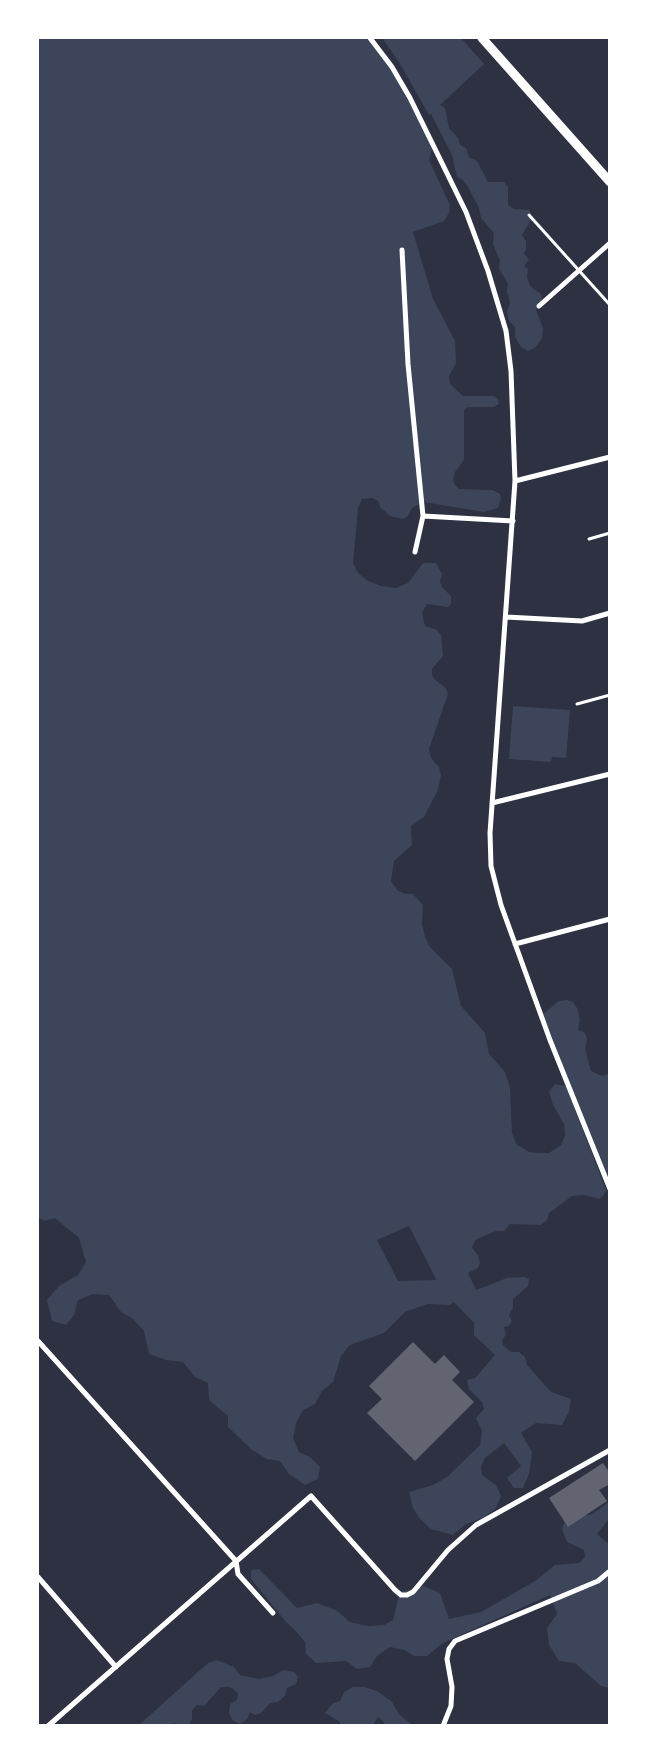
<!DOCTYPE html>
<style>
body{margin:0}
#map{position:relative;width:647px;height:1763px;overflow:hidden;background:#2d3142;font-family:"Fira Sans",sans-serif}
canvas{display:block}
.frame{position:absolute;inset:0;border:39px solid #fff;pointer-events:none}
</style>
<div id="map">
<canvas width="647" height="1763"></canvas>
<div class="frame"></div>
</div>
<script>
const ctx = document.querySelector('canvas').getContext('2d');
ctx.lineJoin = 'round';
function fillPath(path, color) {
  ctx.fillStyle = color;
  ctx.fill(path, 'evenodd');
}
function shape(rows) {
  const path = new Path2D();
  for (const r of rows) {
    path.moveTo(r[0], r[1]);
    for (let i = 2; i < r.length; i += 2) path.lineTo(r[i], r[i + 1]);
  }
  return path;
}
function trace(path, color, width, dash) {
  ctx.strokeStyle = color;
  ctx.lineWidth = width;
  ctx.lineCap = dash ? 'butt' : 'round';
  ctx.setLineDash(dash || []);
  ctx.stroke(path);
}
fillPath(shape([
 [38,38,368,38,391,68,430,141,432,149,429,160,450,205,449,213,444,221,413,232,433,299,455,341,456,363,449,376,450,384,463,396,494,396,498,399,499,404,494,407,468,407,464,410,464,460,455,472,453,479,455,485,459,489,492,490,500,494,501,498,498,508,484,512,423,502,412,508,408,516,403,519,390,516,380,507,378,501,373,498,362,499,358,508,353,563,358,573,368,581,381,586,396,588,408,583,423,563,436,563,442,574,440,582,442,587,451,596,451,604,448,607,427,604,422,613,425,626,437,630,441,635,443,656,432,669,432,674,434,679,446,688,448,694,429,749,431,758,439,767,441,775,438,790,424,817,411,826,412,845,394,861,391,881,397,890,405,894,413,894,423,905,422,924,425,937,430,947,452,969,461,1006,485,1033,489,1054,505,1072,510,1088,512,1133,516,1144,529,1152,539,1153,549,1153,561,1145,565,1135,564,1124,553,1105,549,1092,555,1084,566,1086,606,1190,604,1195,599,1199,584,1195,572,1196,549,1213,547,1220,541,1225,510,1224,504,1231,496,1231,475,1240,472,1248,478,1255,480,1263,478,1268,468,1273,476,1290,507,1278,525,1277,529,1279,528,1286,513,1299,513,1308,509,1315,512,1321,509,1326,504,1327,506,1335,502,1340,503,1345,511,1352,519,1352,525,1357,527,1365,551,1392,571,1399,569,1412,562,1425,536,1423,521,1433,532,1452,529,1474,523,1488,514,1488,507,1478,521,1466,504,1443,485,1458,481,1466,482,1475,496,1485,501,1496,496,1508,483,1518,466,1524,453,1535,431,1529,420,1519,413,1508,409,1492,433,1485,447,1477,480,1445,482,1431,476,1418,484,1409,482,1402,469,1389,467,1380,475,1378,495,1355,474,1335,474,1323,454,1302,450,1305,428,1304,405,1312,384,1333,350,1345,341,1356,333,1382,322,1391,315,1404,303,1410,296,1423,293,1438,299,1452,310,1457,320,1467,318,1479,305,1485,289,1474,280,1461,267,1459,252,1450,228,1427,228,1416,209,1400,208,1383,195,1377,183,1362,166,1360,149,1354,144,1331,133,1319,121,1312,109,1295,93,1294,78,1300,74,1315,66,1325,52,1321,47,1300,59,1286,78,1275,86,1262,79,1238,55,1218,44,1221,38,1217],
 [409,1226,436,1279,435,1280,398,1281,377,1240],
 [382,38,461,38,484,64,440,105,445,108,449,128,458,138,460,145,466,148,469,157,477,161,488,182,504,182,508,187,508,205,514,209,530,210,532,218,522,235,526,241,526,250,524,253,529,260,524,266,528,269,527,277,530,286,541,294,542,300,536,310,543,328,542,338,535,348,528,351,521,347,515,337,515,327,509,321,507,312,510,302,507,291,508,283,499,269,500,261,493,244,494,233,481,218,479,208,468,187,463,180,457,177,452,155,431,114,429,115,399,62],
 [513,706,570,710,566,758,552,757,551,762,509,759],
 [567,1000,573,1002,577,1008,580,1019,578,1030,584,1032,587,1038,585,1049,591,1071,602,1076,609,1074,609,1186,543,1014,559,1001],
 [609,1502,609,1519,597,1534,609,1544,609,1567,607,1570,610,1580,609,1688,601,1686,575,1663,559,1661,549,1645,547,1628,557,1614,550,1595,443,1643,427,1656,414,1656,404,1650,390,1647,377,1656,370,1667,357,1669,346,1661,316,1663,306,1654,305,1642,295,1630,286,1622,251,1579,251,1570,259,1569,297,1608,317,1603,336,1610,350,1622,368,1626,384,1625,393,1620,400,1592,423,1586,440,1593,449,1619,481,1612,535,1581,555,1565,579,1563,585,1557,584,1550,567,1542,562,1529,566,1518,575,1515,591,1515],
 [217,1660,234,1667,240,1675,259,1679,273,1676,283,1670,294,1672,298,1677,296,1684,287,1688,285,1696,278,1702,270,1703,261,1713,255,1715,250,1712,247,1719,240,1724,232,1720,229,1712,230,1704,237,1700,238,1693,230,1687,221,1687,204,1706,197,1705,192,1710,192,1719,189,1725,179,1725,175,1723,170,1725,139,1725,208,1663],
 [353,1687,364,1687,377,1691,392,1702,399,1714,412,1725,384,1725,384,1722,378,1717,373,1725,340,1725,340,1722,325,1713,333,1703,340,1701,344,1692]
]), '#3c4559');
fillPath(shape([
 [413,1342,435,1364,444,1355,460,1372,452,1380,474,1402,415,1461,367,1413,382,1399,369,1386],
 [603,1463,610,1473,610,1484,599,1490,607,1501,568,1527,549,1498]
]), '#626471');
trace(shape([
 [529,215,610,305],
 [589,539,610,533],
 [577,704,610,695]
]), '#fff', 3);
trace(shape([
 [370,38,392,67,410,98,466,212,488,271,506,331,511,371,515,481,490,833,491,866,501,905,550,1040,610,1189],
 [402,250,408,364,423,516,415,552],
 [539,306,610,243],
 [515,481,610,457],
 [423,516,513,521],
 [506,617,582,621,610,613],
 [492,803,610,774],
 [515,944,610,919],
 [38,1341,236,1561,238,1574,273,1613],
 [38,1577,116,1667],
 [48,1726,311,1496,395,1590,401,1595,407,1595,413,1592,448,1550,476,1525,610,1450],
 [443,1726,451,1706,452,1687,447,1659,449,1649,455,1641,598,1581,610,1571]
]), '#fff', 5);
trace(shape([
 [482,38,610,182]
]), '#fff', 9);
</script>
